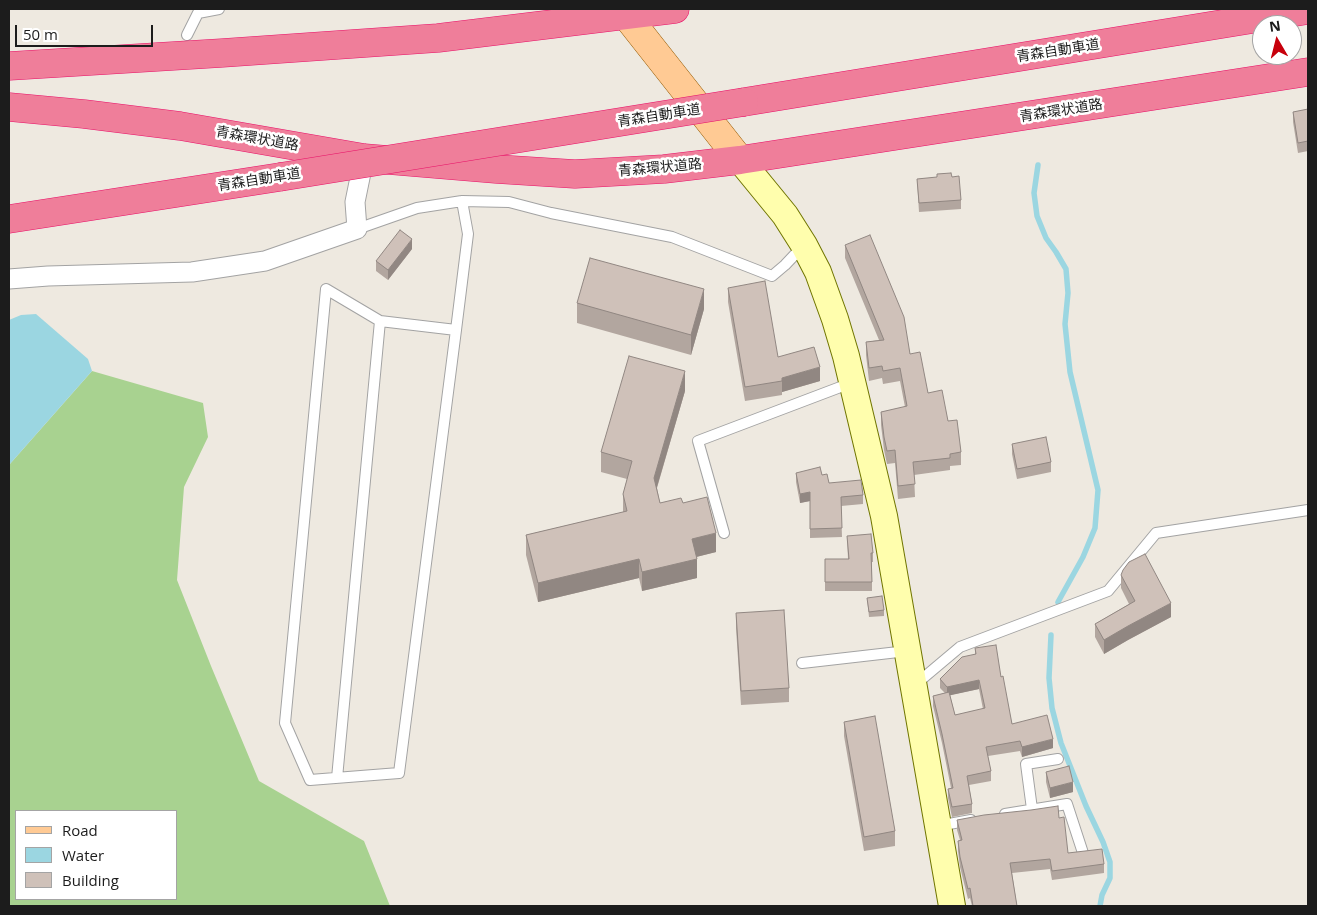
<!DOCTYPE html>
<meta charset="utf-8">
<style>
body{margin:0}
#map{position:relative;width:1317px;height:915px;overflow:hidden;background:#eee9e0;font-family:"Open Sans",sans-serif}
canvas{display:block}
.frame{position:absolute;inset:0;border:10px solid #1c1c1c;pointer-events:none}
.legend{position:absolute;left:15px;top:810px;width:162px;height:90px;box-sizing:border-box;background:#fff;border:1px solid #a4a4a4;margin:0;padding:6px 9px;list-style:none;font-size:15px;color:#1c1c1c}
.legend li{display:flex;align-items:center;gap:10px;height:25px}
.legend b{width:25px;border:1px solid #a4a4a4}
.north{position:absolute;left:1252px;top:15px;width:50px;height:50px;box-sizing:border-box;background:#fff;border:1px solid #a4a4a4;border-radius:50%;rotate:352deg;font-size:14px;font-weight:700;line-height:20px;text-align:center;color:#1c1c1c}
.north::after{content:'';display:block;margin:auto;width:18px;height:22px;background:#c7000c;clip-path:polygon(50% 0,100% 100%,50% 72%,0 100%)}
.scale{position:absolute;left:15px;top:25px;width:138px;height:22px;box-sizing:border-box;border:2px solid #1c1c1c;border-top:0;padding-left:6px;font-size:15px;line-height:18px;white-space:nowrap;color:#1c1c1c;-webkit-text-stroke:4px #fff;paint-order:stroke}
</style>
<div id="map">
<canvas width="1317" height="915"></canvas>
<div class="frame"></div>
<ul class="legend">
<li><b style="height:6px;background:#ffca94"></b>Road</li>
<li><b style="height:14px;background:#9bd6e1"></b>Water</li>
<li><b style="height:14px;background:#cfc1b9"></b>Building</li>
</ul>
<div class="north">N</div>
<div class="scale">50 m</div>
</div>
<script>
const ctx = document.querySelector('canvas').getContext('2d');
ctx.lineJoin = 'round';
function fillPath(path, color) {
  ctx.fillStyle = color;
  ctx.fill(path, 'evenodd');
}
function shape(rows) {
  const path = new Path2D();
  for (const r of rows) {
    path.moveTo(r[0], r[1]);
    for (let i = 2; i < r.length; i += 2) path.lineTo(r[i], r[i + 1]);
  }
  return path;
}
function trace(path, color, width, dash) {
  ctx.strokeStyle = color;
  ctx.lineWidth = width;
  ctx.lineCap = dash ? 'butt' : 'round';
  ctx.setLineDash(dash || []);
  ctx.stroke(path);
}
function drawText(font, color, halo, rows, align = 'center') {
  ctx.font = font + ' "Open Sans","Noto Sans JP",sans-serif';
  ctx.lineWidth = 5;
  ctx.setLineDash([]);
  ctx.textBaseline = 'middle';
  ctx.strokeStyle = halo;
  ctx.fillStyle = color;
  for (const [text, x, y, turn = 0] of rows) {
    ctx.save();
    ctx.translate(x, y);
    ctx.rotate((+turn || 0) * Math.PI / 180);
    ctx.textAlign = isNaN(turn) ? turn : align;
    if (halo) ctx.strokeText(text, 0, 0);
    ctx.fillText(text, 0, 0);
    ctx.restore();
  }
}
fillPath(shape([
 [92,371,203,403,208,437,184,487,177,580,211,666,259,781,364,841,390,906,9,906,9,465],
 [16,811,176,811,176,899,16,899]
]), '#a8d290');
fillPath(shape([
 [36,314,88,359,92,371,9,465,9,320,21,315]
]), '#9bd6e1');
trace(shape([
 [1038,165,1034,193,1037,216,1046,238,1056,252,1066,269,1068,293,1065,324,1070,372,1098,490,1095,528,1083,557,1058,602],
 [1051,635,1049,678,1052,708,1061,743,1086,806,1103,842,1110,862,1110,878,1102,895,1100,906]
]), '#9bd6e1', 5.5);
const lane = shape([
 [187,35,198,13,219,9],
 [357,229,417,208,462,201,509,202,551,213,672,237,772,276,785,265,803,246],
 [456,330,380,321,326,289,285,723,310,780,399,773,456,330,468,234,462,201],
 [724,533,698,441,851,383],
 [802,663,907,651],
 [916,684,960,647,1108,591,1156,533,1308,510],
 [337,778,380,321],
 [1032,809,1026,764,1058,759],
 [1005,814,1067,804,1083,853],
 [938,826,971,820]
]);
const street = shape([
 [9,279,48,276,192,272,265,261,357,229,355,202,364,158]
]);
const secondary = shape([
 [740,160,785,215,804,245,818,272,835,319,846,356,884,516,952,906]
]);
const primary = shape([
 [621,9,740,160]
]);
const highway = shape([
 [9,66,222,53,438,38,675,9],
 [744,102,1308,10],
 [9,107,84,114,180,126,364,158,496,169,575,174,664,169,740,160,1308,72],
 [9,219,280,177]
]);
trace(lane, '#a3a3a3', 12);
trace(street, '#a3a3a3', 21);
trace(secondary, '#707500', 28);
trace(primary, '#935900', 29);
trace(highway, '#e81168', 29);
trace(lane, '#fff', 10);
trace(street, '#fff', 19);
trace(secondary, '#fffead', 26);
trace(primary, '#ffca94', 28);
trace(highway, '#ef7e9a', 28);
const highwayBridge = shape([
 [280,177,744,102]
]);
trace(highwayBridge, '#e81168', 29, []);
trace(highwayBridge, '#ef7e9a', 28);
fillPath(shape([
 [1308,109,1308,151,1298,153,1293,122,1293,112],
 [952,177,961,200,961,209,919,212,917,179],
 [845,245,910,354,928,393,948,421,961,452,961,465,950,466,950,470,914,475,915,497,898,499,895,463,887,464,884,450,881,425,881,412,905,407,900,381,883,384,882,378,869,381,866,355,866,342,879,340,845,258],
 [412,249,388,280,376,271,376,261],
 [728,288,778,357,820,381,782,392,782,395,745,401,728,302],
 [577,303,704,309,691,355,577,323],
 [685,391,657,488,660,503,683,503,716,552,696,557,697,578,642,591,639,578,538,602,526,555,526,535,623,512,623,494,627,479,601,472,601,452],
 [1012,444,1051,462,1051,472,1017,479,1012,454],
 [796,473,822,475,829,483,863,495,863,504,841,506,842,537,810,538,810,501,800,503,796,482],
 [847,536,873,553,873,562,872,562,872,591,825,591,825,559,848,559],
 [1121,575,1171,617,1128,640,1104,654,1095,637,1095,624,1129,604,1121,588],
 [867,598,884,610,884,616,869,617],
 [736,613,789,688,789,702,741,705,736,628],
 [975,648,1001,677,1012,724,1053,748,1022,757,1020,751,988,756,991,771,991,781,969,785,972,804,972,813,952,817,948,798,948,789,951,788,942,743,933,706,933,696,945,693,940,688,940,679,975,654],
 [979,689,983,709,955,715,950,695],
 [844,722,895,831,895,846,864,851,844,736],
 [1046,772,1073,792,1050,798,1046,782],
 [1059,818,1068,853,1104,864,1104,873,1052,880,1050,869,1012,873,1017,906,972,906,970,898,968,899,960,867,958,851,958,841,960,840,957,830,957,820]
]), '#b2a69f');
fillPath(shape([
 [412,239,412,249,388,280,388,270],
 [704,289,704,309,691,355,691,335],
 [820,367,820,381,782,392,782,378],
 [685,371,685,391,654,497,654,478],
 [810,492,810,501,800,503,800,494],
 [716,533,716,552,692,558,692,539],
 [639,559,639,578,538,602,538,583],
 [697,559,697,578,642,591,642,572],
 [1171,603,1171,617,1128,640,1104,654,1104,640,1128,626],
 [979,680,979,689,947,696,947,687],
 [1053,739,1053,748,1022,757,1022,747],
 [1073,782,1073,792,1050,798,1050,788]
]), '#918782');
const building = shape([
 [1308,109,1308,141,1298,143,1293,112,1308,109],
 [951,173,952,177,959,176,961,200,919,203,917,179,937,177,937,174,951,173],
 [400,230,412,239,388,270,376,261,400,230],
 [870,235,904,317,910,354,920,352,928,393,942,390,948,421,957,420,961,452,950,454,950,458,913,462,915,484,898,486,895,450,887,451,884,437,881,412,907,406,900,368,883,371,882,366,869,368,866,342,884,340,845,245,870,235],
 [590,258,704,289,691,335,577,303,590,258],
 [765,281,778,357,814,347,820,367,782,378,782,381,745,387,728,288,765,281],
 [629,356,685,371,654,478,660,503,681,498,683,503,707,497,716,533,692,539,697,559,642,572,639,559,538,583,526,535,627,511,623,494,632,461,601,452,629,356],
 [1046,437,1051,462,1017,469,1012,444,1046,437],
 [820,467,822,475,827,474,829,483,861,480,863,495,841,497,842,528,810,529,810,492,800,494,796,473,820,467],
 [871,534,873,553,871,553,872,582,825,582,825,559,849,559,847,536,871,534],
 [1145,554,1171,603,1128,626,1104,640,1095,624,1135,601,1121,575,1123,570,1129,562,1145,554],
 [882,596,884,610,869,612,867,598,882,596],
 [784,610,789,688,741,691,736,613,784,610],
 [996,645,1001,677,1003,676,1012,724,1047,715,1053,739,1022,747,1020,741,986,747,991,771,967,776,972,804,952,807,948,789,953,788,942,734,933,696,949,692,955,715,985,708,979,680,947,687,940,679,962,657,976,654,975,648,996,645],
 [875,716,895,831,864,837,844,722,875,716],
 [1069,766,1073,782,1050,788,1046,772,1069,766],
 [1058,806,1059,818,1064,817,1068,853,1102,849,1104,864,1052,871,1050,859,1010,863,1017,906,973,906,970,888,968,889,960,857,958,841,962,840,957,820,984,815,1031,810,1058,806]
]);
fillPath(building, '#cfc1b9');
trace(building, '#918782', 1);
drawText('14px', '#1c1c1c', '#fff', [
 ["青森自動車道",1058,51,-9],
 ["青森環状道路",1061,111,-9],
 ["青森自動車道",659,116,-9],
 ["青森環状道路",257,139,10],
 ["青森環状道路",660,168,-5],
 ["青森自動車道",259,180,-9]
]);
</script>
